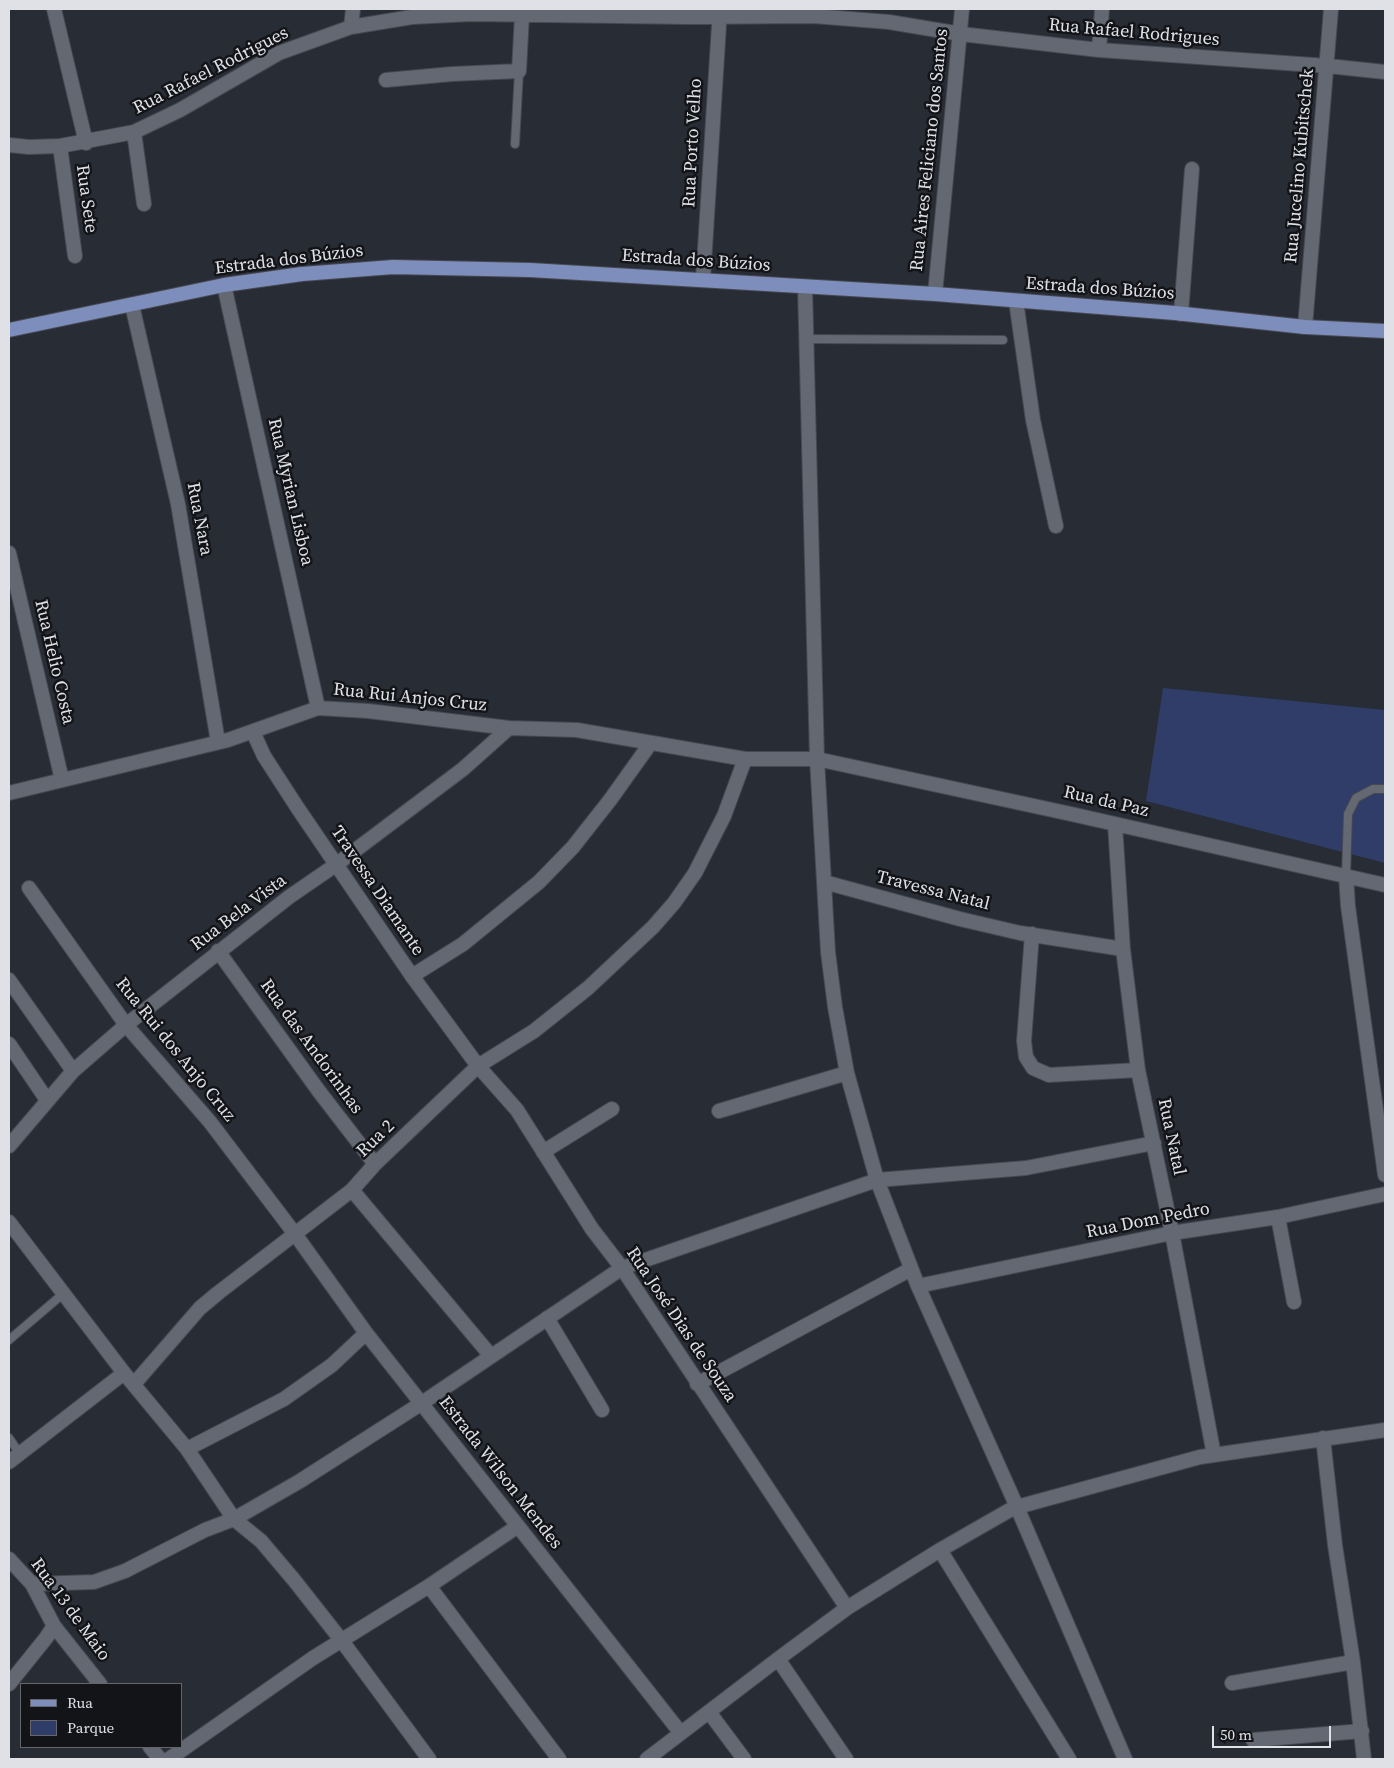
<!DOCTYPE html>
<meta charset="utf-8">
<style>
body{margin:0}
#map{position:relative;width:1394px;height:1768px;overflow:hidden;background:#282c35;font-family:"Source Serif 4",serif}
canvas{display:block}
.frame{position:absolute;inset:0;border:10px solid #dfe1e7;pointer-events:none}
.legend{position:absolute;left:20px;top:1683px;width:162px;height:65px;box-sizing:border-box;background:#131418;border:1px solid #65666b;margin:0;padding:6px 9px;list-style:none;font-size:15px;color:#dfe1e7}
.legend li{display:flex;align-items:center;gap:10px;height:25px}
.legend b{width:25px;border:1px solid #65666b}
.scale{position:absolute;left:1212px;top:1726px;width:119px;height:22px;box-sizing:border-box;border:2px solid #dfe1e7;border-top:0;padding-left:6px;font-size:15px;line-height:18px;white-space:nowrap;color:#dfe1e7;-webkit-text-stroke:4px #131418;paint-order:stroke}
</style>
<div id="map">
<canvas width="1394" height="1768"></canvas>
<div class="frame"></div>
<ul class="legend">
<li><b style="height:6px;background:#7d8dbc"></b>Rua</li>
<li><b style="height:14px;background:#2f3d68"></b>Parque</li>
</ul>
<div class="scale">50 m</div>
</div>
<script>
const ctx = document.querySelector('canvas').getContext('2d');
ctx.lineJoin = 'round';
function fillPath(path, color) {
  ctx.fillStyle = color;
  ctx.fill(path, 'evenodd');
}
function shape(rows) {
  const path = new Path2D();
  for (const r of rows) {
    path.moveTo(r[0], r[1]);
    for (let i = 2; i < r.length; i += 2) path.lineTo(r[i], r[i + 1]);
  }
  return path;
}
function trace(path, color, width, dash) {
  ctx.strokeStyle = color;
  ctx.lineWidth = width;
  ctx.lineCap = dash ? 'butt' : 'round';
  ctx.setLineDash(dash || []);
  ctx.stroke(path);
}
function drawText(font, color, halo, rows, align = 'center') {
  ctx.font = font + ' "Source Serif 4",serif';
  ctx.lineWidth = 5;
  ctx.setLineDash([]);
  ctx.textBaseline = 'middle';
  ctx.strokeStyle = halo;
  ctx.fillStyle = color;
  for (const [text, x, y, turn = 0] of rows) {
    ctx.save();
    ctx.translate(x, y);
    ctx.rotate((+turn || 0) * Math.PI / 180);
    ctx.textAlign = isNaN(turn) ? turn : align;
    if (halo) ctx.strokeText(text, 0, 0);
    ctx.fillText(text, 0, 0);
    ctx.restore();
  }
}
fillPath(shape([
 [1163,688,1385,710,1385,863,1146,801]
]), '#2f3d68');
const service = shape([
 [515,144,519,71],
 [807,339,1003,340],
 [1346,876,1348,814,1356,798,1373,789,1385,789],
 [9,1340,64,1293],
 [9,1438,20,1454]
]);
const minor = shape([
 [54,9,86,143],
 [351,27,353,9],
 [1099,50,1102,9],
 [386,80,452,74,519,71,522,15],
 [134,132,144,204],
 [9,145,29,147,60,146,134,132,180,110,279,53,351,27,412,17,472,14,688,17,813,16,889,22,961,34,1099,50,1328,66,1385,72],
 [60,146,75,256],
 [703,280,720,9],
 [224,285,318,708],
 [805,287,817,759,828,952,835,1007,847,1073,877,1180,918,1286,1017,1507,1125,1759],
 [935,294,962,9],
 [1016,301,1033,420,1056,526],
 [132,305,178,504,218,742],
 [1181,314,1192,169],
 [1305,327,1331,9],
 [9,553,62,780],
 [253,732,264,756,297,807,412,976,478,1066,517,1110,592,1229,622,1268,847,1608],
 [9,793,228,740,318,708,368,711,509,728,577,730,745,759,817,759,1071,814,1385,885],
 [1115,824,1123,949,1138,1070,1172,1233,1214,1455],
 [1346,876,1348,906,1385,1175],
 [824,882,960,919,1020,933,1123,949],
 [29,888,126,1025,210,1122,295,1234,366,1333,680,1732],
 [1032,934,1024,1041,1026,1057,1033,1068,1049,1075,1138,1070],
 [218,951,318,1090,375,1164],
 [412,976,463,944,539,882,573,847,610,800,650,744],
 [9,980,73,1071],
 [9,1044,47,1100],
 [719,1111,847,1073],
 [9,1146,73,1071,126,1025,289,897,337,864,463,769,509,728],
 [543,1152,612,1109],
 [352,1190,491,1356],
 [1278,1217,1294,1302],
 [9,1222,124,1373,187,1449,234,1519,261,1541,294,1580,342,1641,429,1759],
 [918,1286,1172,1233,1278,1217,1385,1194],
 [547,1318,602,1410],
 [134,1384,200,1308,218,1293,352,1190,375,1164,478,1066,534,1031,588,988,653,927,674,903,695,873,724,816,745,759],
 [697,1384,911,1269],
 [1323,1438,1335,1545,1353,1662,1364,1759],
 [187,1449,284,1399,332,1365,366,1333],
 [9,1462,124,1373],
 [940,1550,1069,1759],
 [9,1559,32,1584,54,1626,100,1684],
 [32,1584,94,1582,125,1571,205,1530,234,1519,300,1481,422,1403,622,1268,877,1180,1026,1168,1154,1143],
 [429,1586,559,1759],
 [778,1659,846,1759],
 [1232,1683,1353,1662],
 [9,1684,46,1638,54,1626],
 [709,1712,744,1759],
 [1253,1740,1362,1731],
 [150,1747,160,1759],
 [169,1759,313,1658,429,1586,518,1526],
 [647,1759,778,1659,847,1608,940,1550,1008,1511,1017,1507,1200,1457,1385,1430]
]);
const primary = shape([
 [9,330,224,285,302,274,393,267,530,270,935,294,1175,313,1305,327,1385,331]
]);
trace(service, '#474951', 10);
trace(minor, '#474951', 16);
trace(primary, '#474951', 16);
trace(service, '#646872', 8);
trace(minor, '#646872', 14);
trace(primary, '#7d8dbc', 14);
drawText('18px', '#dfe1e7', '#131418', [
 ["Rua Rafael Rodrigues",1134,33,5],
 ["Rua Rafael Rodrigues",211,71,-27],
 ["Rua Porto Velho",693,143,-87],
 ["Rua Aires Feliciano dos Santos",930,150,-84],
 ["Rua Jucelino Kubitschek",1300,166,-85],
 ["Rua Sete",86,199,82],
 ["Estrada dos Búzios",289,260,-7],
 ["Estrada dos Búzios",696,261,4],
 ["Estrada dos Búzios",1100,289,4],
 ["Rua Myrian Lisboa",290,492,77],
 ["Rua Nara",199,519,79],
 ["Rua Helio Costa",54,662,77],
 ["Rua Rui Anjos Cruz",410,698,6],
 ["Rua da Paz",1106,802,13],
 ["Travessa Diamante",377,891,56],
 ["Travessa Natal",933,891,14],
 ["Rua Bela Vista",239,913,-37],
 ["Rua das Andorinhas",311,1047,54],
 ["Rua Rui dos Anjo Cruz",175,1050,51],
 ["Rua Natal",1171,1137,78],
 ["Rua 2",376,1139,-44],
 ["Rua Dom Pedro",1148,1221,-11],
 ["Rua José Dias de Souza",681,1325,56],
 ["Estrada Wilson Mendes",500,1473,52],
 ["Rua 13 de Maio",70,1610,54]
]);
</script>
